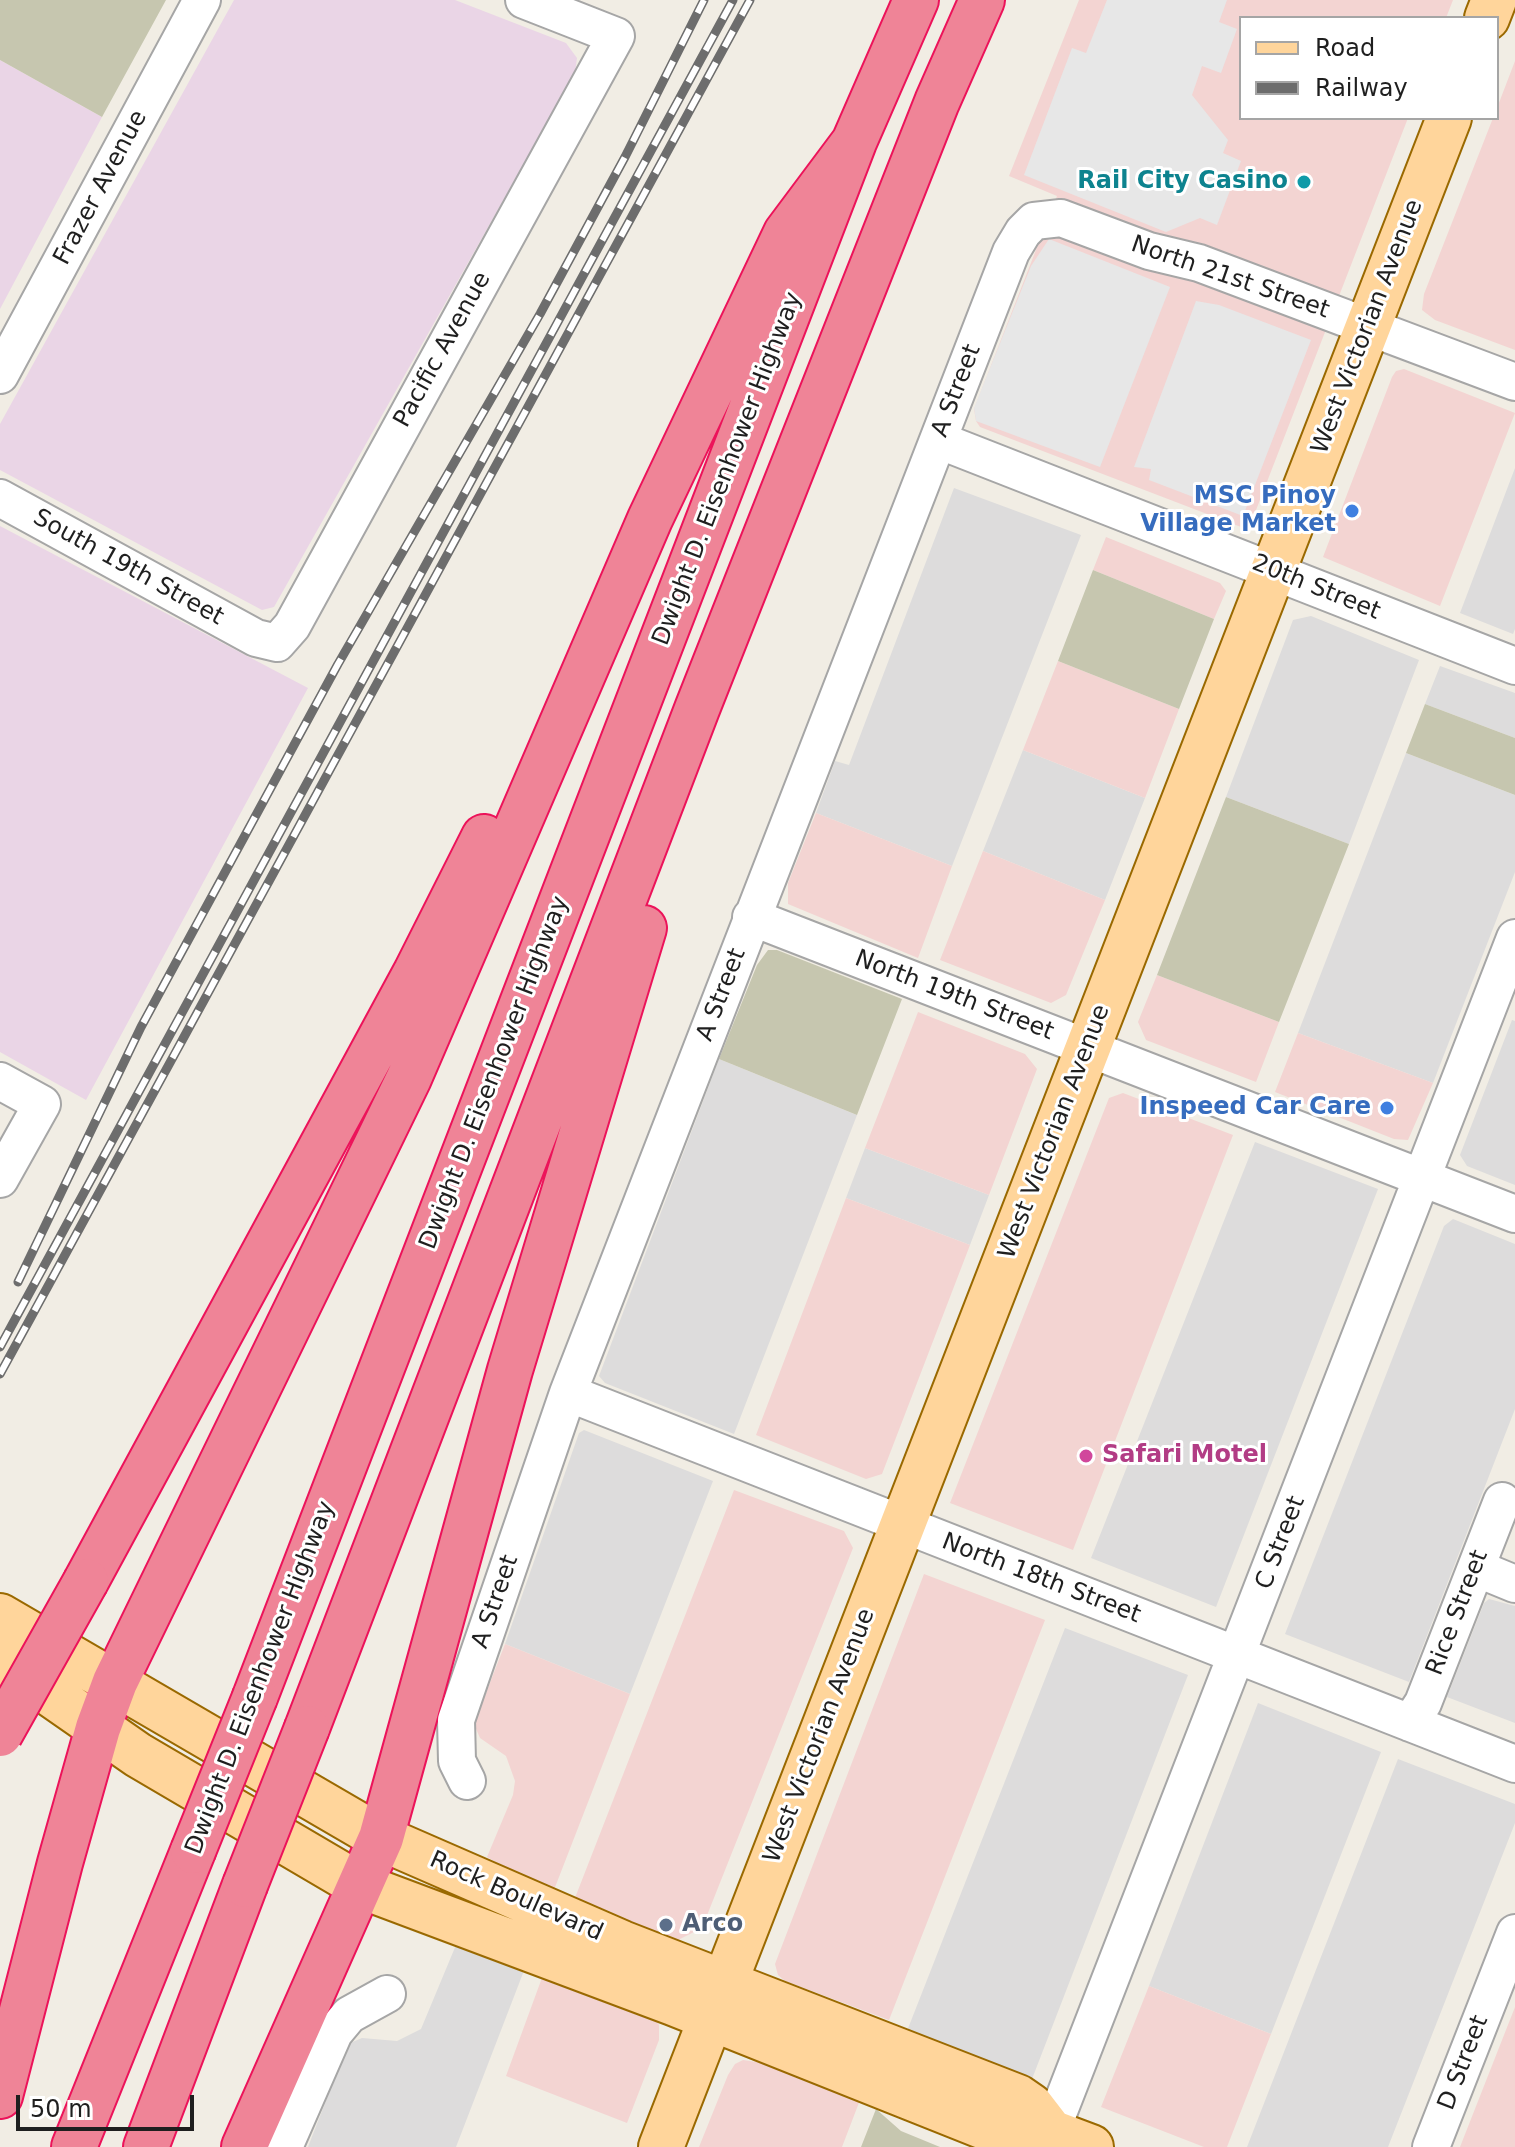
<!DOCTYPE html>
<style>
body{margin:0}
#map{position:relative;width:1515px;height:2147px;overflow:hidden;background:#f1ede4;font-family:"DejaVu Sans",sans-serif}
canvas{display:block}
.legend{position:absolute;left:1239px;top:16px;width:260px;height:104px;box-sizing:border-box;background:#fff;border:2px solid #a5a5a5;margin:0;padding:10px 14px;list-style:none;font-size:24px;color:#1f1f1f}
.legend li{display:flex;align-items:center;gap:16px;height:40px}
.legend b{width:40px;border:2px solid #a5a5a5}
.scale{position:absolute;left:16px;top:2095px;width:178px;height:36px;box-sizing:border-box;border:4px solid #1f1f1f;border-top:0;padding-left:10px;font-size:24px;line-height:28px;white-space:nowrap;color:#1f1f1f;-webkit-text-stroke:6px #fff;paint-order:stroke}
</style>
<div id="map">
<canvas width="1515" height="2147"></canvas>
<ul class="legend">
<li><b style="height:10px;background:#ffd59b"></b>Road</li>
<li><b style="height:10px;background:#6d6d6d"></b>Railway</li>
</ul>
<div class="scale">50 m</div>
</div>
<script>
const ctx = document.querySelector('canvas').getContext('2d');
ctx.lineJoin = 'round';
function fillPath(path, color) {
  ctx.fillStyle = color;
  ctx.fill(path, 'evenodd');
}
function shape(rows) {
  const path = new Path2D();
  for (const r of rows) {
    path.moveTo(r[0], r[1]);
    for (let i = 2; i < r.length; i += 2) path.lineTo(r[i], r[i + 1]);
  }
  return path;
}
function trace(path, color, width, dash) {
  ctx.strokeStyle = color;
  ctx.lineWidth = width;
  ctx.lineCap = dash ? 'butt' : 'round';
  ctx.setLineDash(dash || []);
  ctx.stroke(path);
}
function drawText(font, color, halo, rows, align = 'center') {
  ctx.font = font + ' "DejaVu Sans",sans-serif';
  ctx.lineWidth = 6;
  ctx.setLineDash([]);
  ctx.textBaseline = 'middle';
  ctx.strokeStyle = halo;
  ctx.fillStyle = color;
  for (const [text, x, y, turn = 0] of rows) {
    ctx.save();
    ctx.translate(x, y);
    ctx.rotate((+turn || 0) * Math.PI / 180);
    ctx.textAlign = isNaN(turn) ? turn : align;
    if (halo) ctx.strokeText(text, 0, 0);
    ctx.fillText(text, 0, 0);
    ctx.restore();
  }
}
fillPath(shape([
 [1515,468,1515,629,1513,634,1460,613],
 [954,488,1081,535,952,866,816,813,835,761,849,765],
 [1311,616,1419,660,1349,844,1226,797,1293,620],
 [1440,666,1515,693,1515,738,1425,704],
 [1023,750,1145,798,1105,900,983,851],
 [1406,753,1515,795,1515,872,1433,1083,1298,1033],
 [1512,1020,1515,1021,1515,1185,1467,1166,1460,1155],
 [719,1059,857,1115,734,1434,605,1383,599,1376],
 [1255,1142,1378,1189,1216,1607,1091,1558],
 [865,1148,989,1195,970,1245,846,1198],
 [1453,1219,1515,1244,1515,1409,1409,1682,1285,1634,1444,1226],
 [584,1430,713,1481,630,1694,505,1644,579,1433],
 [1489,1599,1515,1606,1515,1723,1447,1697,1484,1603],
 [1065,1628,1188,1675,1032,2079,907,2031],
 [1258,1703,1381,1752,1271,2034,1149,1986],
 [1398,1759,1515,1804,1515,1823,1388,2147,1247,2147],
 [456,1945,525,1968,456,2147,308,2147,348,2044,362,2038,397,2041,421,2029]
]), '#dddcdc');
fillPath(shape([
 [1079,0,1453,0,1446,18,1241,18,1241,118,1408,118,1251,523,1241,527,980,427,976,421,974,409,1057,196,1009,176],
 [1515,61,1515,350,1435,320,1422,310,1424,294,1493,118,1497,118,1497,108],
 [1404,369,1515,413,1440,606,1323,557,1392,377,1396,371],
 [1106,537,1220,583,1226,591,1214,619,1093,570],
 [1058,661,1179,709,1145,798,1023,750],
 [816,813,952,866,918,958,788,904,788,883],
 [983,851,1105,900,1066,995,1051,1003,940,960],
 [1157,975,1279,1022,1256,1082,1146,1040,1138,1022],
 [918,1012,1025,1054,1037,1069,989,1195,865,1148],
 [1298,1033,1433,1083,1408,1140,1394,1139,1275,1092],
 [1123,1093,1233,1135,1073,1550,950,1503,1109,1098],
 [846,1198,970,1245,882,1474,866,1479,756,1435],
 [734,1490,844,1531,853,1548,702,1928,676,1941,573,1903],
 [924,1574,1045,1620,889,2020,785,1981,778,1975,775,1964],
 [505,1644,630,1694,552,1895,487,1857,513,1795,515,1781,506,1756,480,1738,474,1724],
 [543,1975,654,2018,659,2025,659,2040,627,2123,506,2076],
 [1149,1986,1271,2034,1227,2147,1204,2147,1101,2107],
 [1515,2007,1515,2147,1460,2147],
 [743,2060,763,2063,860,2100,842,2147,699,2147,728,2075,735,2064]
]), '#f3d4d2');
fillPath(shape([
 [234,0,455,0,566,43,577,58,575,73,274,607,262,610,0,470,0,424],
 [0,60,102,117,0,309],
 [0,526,308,688,86,1100,0,1052]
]), '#ead5e6');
fillPath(shape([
 [0,0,166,0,102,117,0,60],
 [1093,570,1214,619,1179,709,1058,661],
 [1425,704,1515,738,1515,795,1406,753],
 [1226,797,1349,844,1279,1022,1157,975],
 [768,950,777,950,902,999,857,1115,719,1059,757,965],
 [876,2109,901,2131,940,2147,861,2147]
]), '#c6c6af');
fillPath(shape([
 [1107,0,1227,0,1219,22,1237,29,1221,73,1202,66,1192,95,1228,140,1223,153,1241,161,1217,225,1200,218,1166,232,1024,175,1072,48,1086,53],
 [1049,239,1170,287,1100,467,976,421,974,408,1031,266],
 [1196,301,1219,305,1311,340,1243,516,1149,480,1151,469,1134,467]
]), '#e7e7e7');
const minor = shape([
 [0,375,202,0],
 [938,440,1515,666],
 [0,498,256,638,277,643,292,626,616,36,524,0],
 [751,917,1515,1214],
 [0,1081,42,1104,0,1179],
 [568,1393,1515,1764],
 [1476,1568,1515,1584],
 [1410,1723,1423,1703,1502,1501],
 [467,1781,457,1761,456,1720,568,1393,1011,252,1023,232,1034,221,1061,218,1149,251,1199,263,1515,382],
 [284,2147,334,2033,349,2015,387,1994],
 [1045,2147,1515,938],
 [1431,2147,1515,1933]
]);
const major = shape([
 [1487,18,1494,0],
 [0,1616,381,1838,622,1943,1018,2097,1031,2106,1051,2132,1091,2147],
 [0,1659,138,1755,361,1886,673,2003,1007,2136,1022,2138,1051,2132],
 [661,2147,1449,118]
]);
const highway = shape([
 [86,1581,416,972,484,837],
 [255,1697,854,142,916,0],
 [307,1728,697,709,937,102,982,0],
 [0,2096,60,1863,98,1728,115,1682,409,1078,650,519,786,233,854,142],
 [74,2147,193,1851],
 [146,2147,245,1885],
 [244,2147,381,1838,510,1370,644,928]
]);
trace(minor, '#a6a6a6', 40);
trace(major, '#9a6900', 48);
trace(highway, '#ec135a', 48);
trace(minor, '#fff', 36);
trace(major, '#ffd59b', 44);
trace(highway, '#ef8497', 44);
const rail = shape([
 [18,1282,141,1027,338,664,540,314,625,157,704,0],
 [0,1347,733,0],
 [0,1374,750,0]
]);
trace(rail, '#6d6d6d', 9);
trace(rail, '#fff', 6, [18]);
const highwayBridge = shape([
 [0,1734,86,1581],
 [193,1851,255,1697],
 [245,1885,307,1728]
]);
trace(highwayBridge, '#ec135a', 48, []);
trace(highwayBridge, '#ef8497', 44);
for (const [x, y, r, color] of [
 [1304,182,8,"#0f9aa8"],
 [1352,511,8,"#3f7fe0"],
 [1387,1108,8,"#3f7fe0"],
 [1086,1456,8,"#d1479c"],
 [666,1925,8,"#5c6f8a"]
]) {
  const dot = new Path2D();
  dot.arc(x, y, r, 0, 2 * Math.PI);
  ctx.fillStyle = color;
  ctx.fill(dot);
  trace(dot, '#fff', 3);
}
drawText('bold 24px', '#0d838f', '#fff', [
 ["Rail City Casino",1288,182]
], 'right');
drawText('24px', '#1f1f1f', '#fff', [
 ["Frazer Avenue",101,188,-62],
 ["North 21st Street",1230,278,19],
 ["West Victorian Avenue",1368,327,-69],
 ["Pacific Avenue",443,350,-61],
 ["A Street",957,391,-69],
 ["Dwight D. Eisenhower Highway",728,469,-69],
 ["South 19th Street",128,568,29],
 ["20th Street",1316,588,22],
 ["A Street",722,995,-69],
 ["North 19th Street",954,996,21],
 ["Dwight D. Eisenhower Highway",495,1073,-69],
 ["West Victorian Avenue",1055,1132,-69],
 ["C Street",1281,1543,-69],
 ["North 18th Street",1041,1579,21],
 ["A Street",496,1602,-71],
 ["Rice Street",1458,1613,-69],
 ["Dwight D. Eisenhower Highway",261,1678,-69],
 ["West Victorian Avenue",820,1736,-69],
 ["Rock Boulevard",516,1897,24],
 ["D Street",1464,2063,-69]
]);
drawText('bold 24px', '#366cbe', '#fff', [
 ["MSC Pinoy",1336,497],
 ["Village Market",1336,525],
 ["Inspeed Car Care",1371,1108]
], 'right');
drawText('bold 24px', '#b23c85', '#fff', [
 ["Safari Motel",1102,1456]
], 'left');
drawText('bold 24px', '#4e5e75', '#fff', [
 ["Arco",682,1925]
], 'left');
</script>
